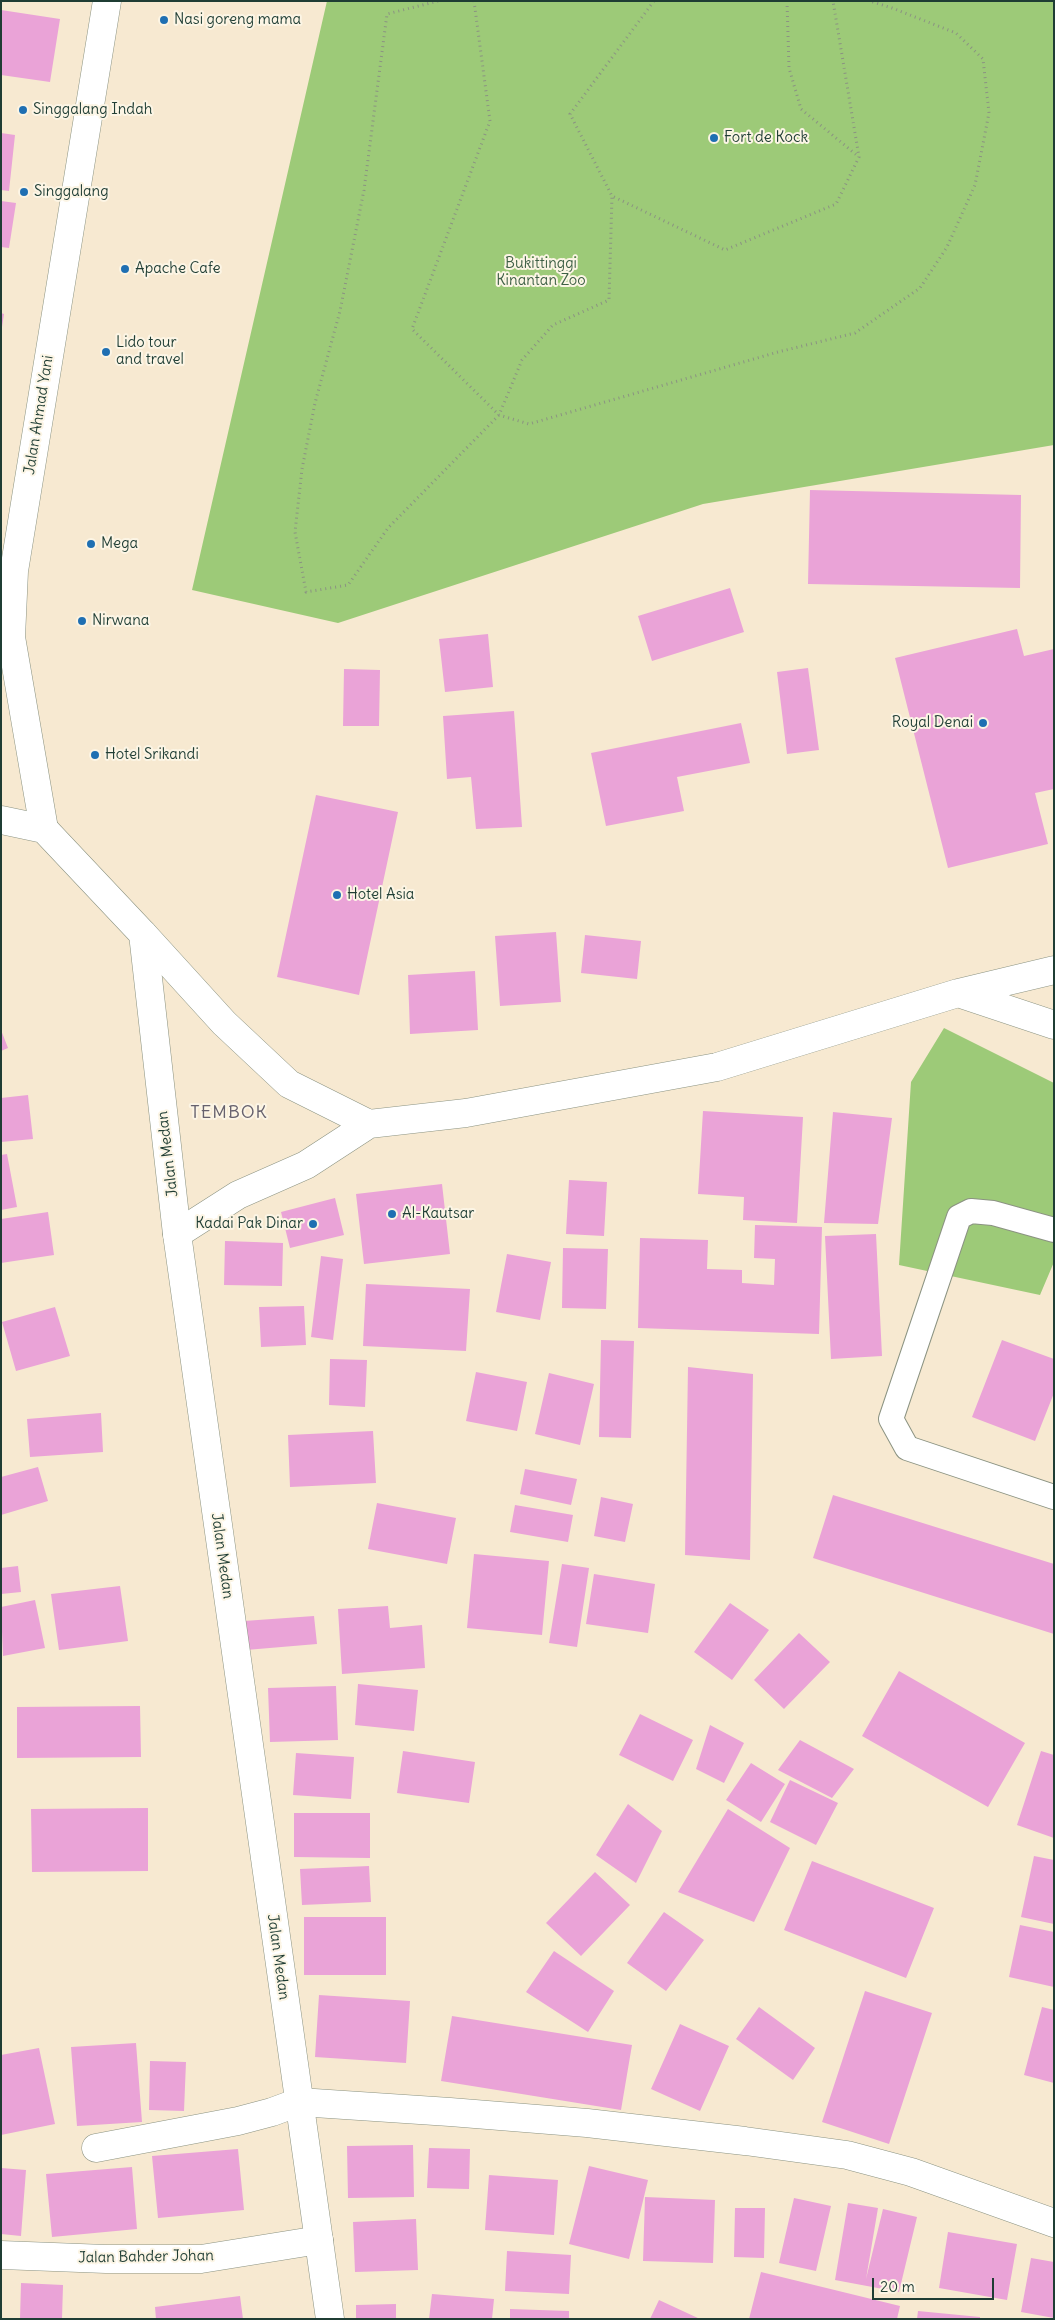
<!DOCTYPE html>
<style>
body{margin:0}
#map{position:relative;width:1055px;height:2320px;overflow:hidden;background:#f7e9d1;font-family:Delius,sans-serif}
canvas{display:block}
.frame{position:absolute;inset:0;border:2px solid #1f3d34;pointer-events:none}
.scale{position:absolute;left:872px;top:2278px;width:122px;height:22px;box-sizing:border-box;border:2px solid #1f3d34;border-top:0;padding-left:6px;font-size:15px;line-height:18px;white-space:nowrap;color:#1f3d34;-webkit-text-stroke:4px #fcf5e5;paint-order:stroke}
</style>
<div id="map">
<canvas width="1055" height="2320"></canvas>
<div class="frame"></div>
<div class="scale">20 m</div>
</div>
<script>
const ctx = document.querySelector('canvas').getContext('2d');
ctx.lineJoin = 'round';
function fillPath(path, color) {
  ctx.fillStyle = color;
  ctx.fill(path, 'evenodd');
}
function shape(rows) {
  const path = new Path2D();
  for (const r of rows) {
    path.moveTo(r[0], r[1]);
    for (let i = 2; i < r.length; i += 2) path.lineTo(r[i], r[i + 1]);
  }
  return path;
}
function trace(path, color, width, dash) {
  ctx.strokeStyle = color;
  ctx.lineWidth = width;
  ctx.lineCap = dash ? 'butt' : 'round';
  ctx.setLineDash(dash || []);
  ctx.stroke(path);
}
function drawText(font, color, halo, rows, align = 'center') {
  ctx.font = font + ' Delius,sans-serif';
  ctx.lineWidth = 4;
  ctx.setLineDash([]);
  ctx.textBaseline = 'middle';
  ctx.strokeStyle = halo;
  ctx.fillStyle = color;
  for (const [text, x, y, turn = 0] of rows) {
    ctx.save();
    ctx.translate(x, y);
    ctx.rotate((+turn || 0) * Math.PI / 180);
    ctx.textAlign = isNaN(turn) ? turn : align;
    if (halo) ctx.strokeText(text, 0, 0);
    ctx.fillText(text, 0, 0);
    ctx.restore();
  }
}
fillPath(shape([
 [327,1,1054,1,1054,445,703,504,338,623,192,590],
 [944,1028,1054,1083,1054,1262,1040,1295,899,1265,911,1082]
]), '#9dca78');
fillPath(shape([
 [1,10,60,19,50,82,1,75],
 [1,133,15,135,9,191,1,190],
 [1,201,16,203,9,248,1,247],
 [1,313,4,314,2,327,1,326],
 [810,490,1021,495,1020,588,808,584],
 [730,588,744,632,652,661,638,616],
 [1017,629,1024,656,1054,649,1054,789,1035,793,1048,844,948,868,895,658],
 [488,634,493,687,445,692,439,639],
 [808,668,819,750,787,754,777,672],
 [344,669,380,670,379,726,343,726],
 [514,711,522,827,476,829,471,777,447,779,443,716],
 [741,723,750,763,677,777,684,811,606,826,591,753],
 [316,795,398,812,359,995,277,977],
 [556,932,561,1002,500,1006,495,936],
 [585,935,641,941,637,979,581,973],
 [475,971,478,1030,410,1034,408,975],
 [1,1030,8,1048,1,1051],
 [28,1095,33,1139,1,1142,1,1098],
 [703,1111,803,1117,797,1223,743,1220,744,1197,698,1194],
 [833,1112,892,1118,878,1224,824,1223],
 [7,1154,17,1207,1,1210,1,1155],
 [569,1180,607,1182,604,1236,566,1234],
 [442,1184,450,1254,364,1264,356,1194],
 [335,1198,344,1235,290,1248,281,1212],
 [48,1212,54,1255,1,1263,1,1219],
 [755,1225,822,1227,819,1334,638,1328,640,1238,708,1240,707,1269,742,1270,742,1283,774,1285,775,1259,754,1258],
 [876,1234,882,1356,831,1359,825,1236],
 [225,1241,283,1243,282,1286,224,1285],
 [563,1248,608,1249,606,1309,562,1308],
 [507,1254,551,1262,540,1320,496,1312],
 [321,1256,343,1259,333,1340,311,1337],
 [366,1284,470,1289,466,1351,363,1346],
 [304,1306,306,1345,261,1347,259,1307],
 [55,1307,70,1356,16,1371,2,1322],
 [601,1340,634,1341,631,1438,599,1437],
 [1002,1340,1054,1359,1054,1393,1035,1441,972,1417],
 [330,1359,367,1360,365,1407,329,1405],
 [688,1367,753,1374,750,1560,685,1555],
 [476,1372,527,1382,517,1431,466,1421],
 [549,1373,594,1384,580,1445,535,1434],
 [101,1413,103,1452,30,1457,27,1419],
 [373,1431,376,1483,290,1487,288,1435],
 [38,1467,48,1501,1,1515,1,1477],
 [525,1469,577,1479,571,1505,520,1494],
 [833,1495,1054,1564,1054,1634,813,1558],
 [601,1497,633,1504,625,1542,594,1536],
 [377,1503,456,1518,447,1564,368,1549],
 [515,1505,573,1515,568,1542,510,1532],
 [474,1554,549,1561,542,1635,467,1628],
 [562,1564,589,1568,577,1647,549,1643],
 [18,1566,21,1592,1,1594,1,1568],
 [594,1574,655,1584,648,1633,586,1624],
 [120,1586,128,1641,59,1650,51,1594],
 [35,1600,45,1648,3,1656,1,1607],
 [730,1603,769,1630,732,1680,694,1652],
 [388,1606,390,1628,422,1625,425,1668,342,1674,338,1609],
 [314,1616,317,1644,246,1650,244,1621],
 [799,1633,830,1662,784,1709,754,1680],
 [899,1671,1025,1743,988,1807,862,1736],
 [358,1684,418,1690,414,1731,355,1725],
 [336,1686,338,1740,270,1742,268,1688],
 [140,1706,141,1757,17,1758,17,1707],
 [640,1714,693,1740,673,1781,619,1755],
 [710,1725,744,1743,724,1783,696,1769],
 [800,1740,854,1769,832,1798,778,1770],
 [403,1751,475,1762,469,1803,397,1793],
 [1041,1751,1054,1755,1054,1838,1017,1825],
 [296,1753,354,1757,351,1799,293,1795],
 [751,1763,785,1784,761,1822,726,1800],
 [790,1780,838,1803,816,1845,770,1822],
 [628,1804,662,1831,636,1883,596,1855],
 [148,1808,148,1871,32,1872,31,1809],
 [728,1809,790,1848,754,1922,678,1892],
 [294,1813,370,1813,370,1858,294,1857],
 [1034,1856,1054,1860,1054,1924,1021,1917],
 [812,1861,934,1908,906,1978,784,1930],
 [369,1866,371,1902,302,1905,300,1869],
 [595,1872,630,1905,581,1956,546,1923],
 [664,1912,704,1940,666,1991,627,1963],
 [304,1917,386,1917,386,1975,304,1975],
 [1020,1925,1054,1932,1054,1987,1009,1977],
 [554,1951,614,1991,588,2032,526,1992],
 [865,1991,932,2013,889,2144,822,2122],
 [319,1995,410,2001,406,2063,315,2057],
 [759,2007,815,2048,793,2080,736,2039],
 [1042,2007,1054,2010,1054,2083,1024,2075],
 [452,2016,632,2045,621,2110,441,2081],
 [680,2024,729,2046,700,2111,651,2089],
 [136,2043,142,2122,77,2126,71,2047],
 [39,2048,55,2124,1,2135,1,2055],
 [150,2061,186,2062,184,2111,149,2110],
 [413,2145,414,2197,348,2198,347,2146],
 [429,2148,470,2149,469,2189,427,2188],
 [238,2149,244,2210,158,2218,152,2156],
 [589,2166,648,2180,629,2259,569,2244],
 [132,2167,137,2229,52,2237,46,2174],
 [1,2168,26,2170,21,2236,1,2234],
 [489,2175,558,2180,554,2235,485,2230],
 [645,2197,715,2200,713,2263,643,2261],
 [794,2198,831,2206,816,2271,779,2263],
 [848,2203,878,2208,866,2279,883,2209,917,2217,899,2292,835,2280],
 [735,2208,765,2208,764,2258,734,2257],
 [416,2219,418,2270,355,2272,353,2222],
 [948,2232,1017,2244,1007,2300,939,2288],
 [507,2251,571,2255,569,2294,505,2291],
 [1031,2258,1054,2262,1054,2318,1021,2312],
 [761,2272,900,2306,897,2319,749,2319],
 [21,2283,63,2285,62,2319,20,2319],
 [432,2294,494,2299,492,2319,429,2319],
 [240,2296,243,2319,156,2319,155,2307],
 [659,2300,700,2319,650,2319],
 [396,2304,396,2319,356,2319,356,2305],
 [510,2309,569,2311,569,2319,510,2319],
 [918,2311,980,2317,980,2319,917,2319]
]), '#eaa3d7');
const lane = shape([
 [1054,1230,993,1213,971,1211,959,1217,891,1419,907,1448,1054,1497]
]);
const street = shape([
 [96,2148,238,2121,272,2112,299,2102,450,2112,587,2123,745,2141,847,2155,911,2172,1054,2223],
 [1,2255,106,2259,201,2259,319,2240]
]);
const secondary = shape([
 [44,829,11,637,14,571,107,1],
 [143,934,224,1023,289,1084,369,1124],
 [958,993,1054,1025],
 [177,1234,238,1195,306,1165,369,1124,466,1113,717,1067,958,993,1054,970]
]);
const primary = shape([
 [1,820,44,829,143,934,177,1234,330,2319]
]);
trace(lane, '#8b9382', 26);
trace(street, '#8b9382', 29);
trace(secondary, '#8b9382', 29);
trace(primary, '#8b9382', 29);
trace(shape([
 [438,1,387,14,364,190,340,311,315,403,302,469,295,532,306,592,348,585,388,528,499,415,522,360,553,325,609,300,612,196],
 [474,1,490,121,412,329,499,415,529,424,778,352,855,333,920,288,947,247,975,185,989,113,983,59,956,33,892,8,870,1],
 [654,1,570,114,612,196,725,250,836,204,859,157,833,1],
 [787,1,789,68,801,109,859,157]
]), '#8b9382', 3, [1, 4]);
trace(lane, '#fff', 24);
trace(street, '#fff', 28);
trace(secondary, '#fff', 28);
trace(primary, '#fff', 28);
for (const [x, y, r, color] of [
 [164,20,5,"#1f6fb2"],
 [23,110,5,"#1f6fb2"],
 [714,138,5,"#1f6fb2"],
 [24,192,5,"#1f6fb2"],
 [125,269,5,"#1f6fb2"],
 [106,352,5,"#1f6fb2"],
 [91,544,5,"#1f6fb2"],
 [82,621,5,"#1f6fb2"],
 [983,723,5,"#1f6fb2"],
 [95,755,5,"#1f6fb2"],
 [337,895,5,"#1f6fb2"],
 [392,1214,5,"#1f6fb2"],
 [313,1224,5,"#1f6fb2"]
]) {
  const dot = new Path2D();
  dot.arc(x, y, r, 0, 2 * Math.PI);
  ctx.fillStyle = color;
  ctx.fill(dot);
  trace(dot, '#fcf5e5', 2);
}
drawText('15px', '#1f3d34', '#fcf5e5', [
 ["Nasi goreng mama",174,20],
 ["Singgalang Indah",33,110],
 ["Fort de Kock",724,138],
 ["Singgalang",34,192],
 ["Apache Cafe",135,269],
 ["Lido tour",116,343],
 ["and travel",116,360],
 ["Mega",101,544],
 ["Nirwana",92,621],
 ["Royal Denai",973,723,"right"],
 ["Hotel Srikandi",105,755],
 ["Hotel Asia",347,895],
 ["Al-Kautsar",402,1214],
 ["Kadai Pak Dinar",303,1224,"right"]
], 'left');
drawText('15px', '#3e6045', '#fcf5e5', [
 ["Bukittinggi",541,264],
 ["Kinantan Zoo",541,281]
]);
drawText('15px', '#1f3d34', '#fcf5e5', [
 ["Jalan Ahmad Yani",39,415,-81],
 ["Jalan Medan",168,1154,-97],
 ["Jalan Medan",222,1556,82],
 ["Jalan Medan",278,1957,82],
 ["Jalan Bahder Johan",146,2257,-1]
]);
ctx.letterSpacing = '1px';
drawText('18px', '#66616d', '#fcf5e5', [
 ["TEMBOK",229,1113]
]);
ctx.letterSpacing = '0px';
</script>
